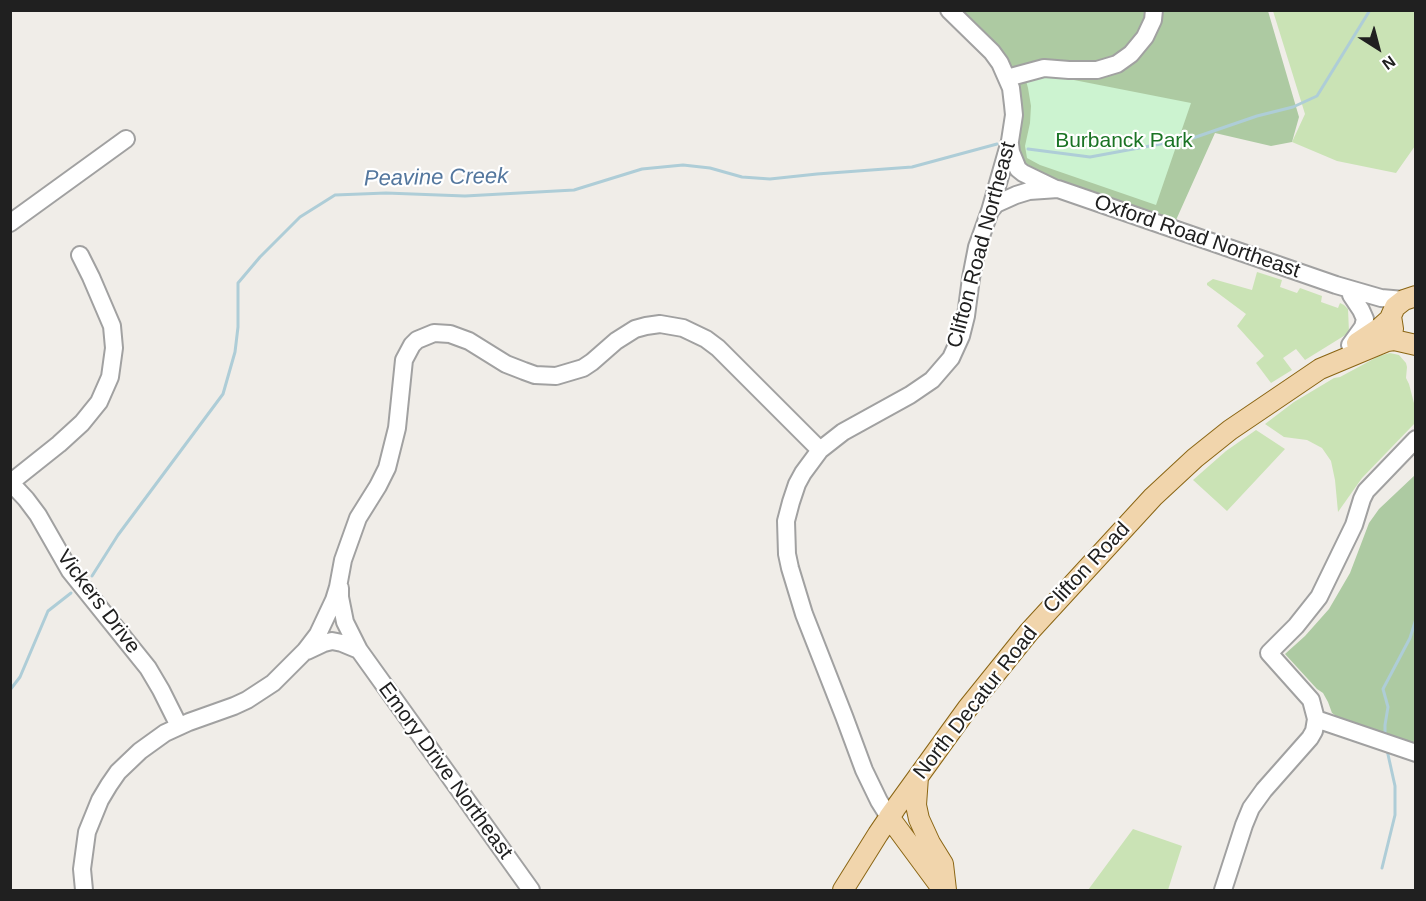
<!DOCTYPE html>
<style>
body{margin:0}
#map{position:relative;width:1426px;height:901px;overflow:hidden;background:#f0ede8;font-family:Helvetica,sans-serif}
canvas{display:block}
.frame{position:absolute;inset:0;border:12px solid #202020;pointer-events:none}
.north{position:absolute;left:1348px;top:18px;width:60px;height:60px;-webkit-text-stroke:4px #fff;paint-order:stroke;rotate:144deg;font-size:16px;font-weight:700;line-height:24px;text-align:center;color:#202020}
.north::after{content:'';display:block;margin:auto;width:21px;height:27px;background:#202020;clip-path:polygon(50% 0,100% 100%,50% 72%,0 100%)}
</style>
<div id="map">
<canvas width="1426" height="901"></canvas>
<div class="frame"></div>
<div class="north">N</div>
</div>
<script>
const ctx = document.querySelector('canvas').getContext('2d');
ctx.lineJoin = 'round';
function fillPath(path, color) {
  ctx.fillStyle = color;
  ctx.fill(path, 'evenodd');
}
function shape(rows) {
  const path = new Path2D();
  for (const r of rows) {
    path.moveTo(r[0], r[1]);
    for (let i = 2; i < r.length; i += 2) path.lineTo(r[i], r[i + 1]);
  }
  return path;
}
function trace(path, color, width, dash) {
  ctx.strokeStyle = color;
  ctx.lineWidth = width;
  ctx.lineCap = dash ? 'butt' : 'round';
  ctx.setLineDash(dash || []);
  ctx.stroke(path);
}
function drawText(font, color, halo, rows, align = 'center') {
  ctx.font = font + ' Helvetica,sans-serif';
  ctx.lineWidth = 4.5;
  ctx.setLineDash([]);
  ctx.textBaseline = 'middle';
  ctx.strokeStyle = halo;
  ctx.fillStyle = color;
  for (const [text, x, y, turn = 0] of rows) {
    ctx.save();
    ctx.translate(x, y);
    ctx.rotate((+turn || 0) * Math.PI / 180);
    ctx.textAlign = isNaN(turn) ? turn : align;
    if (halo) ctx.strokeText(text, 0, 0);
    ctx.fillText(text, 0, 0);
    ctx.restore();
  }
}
fillPath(shape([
 [1273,11,1415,11,1415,146,1396,173,1337,161,1292,142,1305,114],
 [1257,272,1282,280,1280,287,1297,293,1300,288,1322,296,1321,302,1338,308,1340,303,1344,305,1348,309,1349,332,1347,334,1305,360,1296,349,1283,358,1292,370,1271,383,1256,363,1264,356,1237,326,1246,314,1207,285,1207,283,1213,279,1252,290],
 [1390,353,1399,355,1406,363,1407,367,1406,378,1409,384,1415,407,1415,423,1362,478,1338,512,1335,480,1331,461,1322,448,1307,440,1284,437,1265,424,1294,402,1334,378,1340,377,1379,356],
 [1256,430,1285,449,1227,511,1193,480,1226,451],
 [1133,829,1182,846,1168,890,1088,890]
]), '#cae3b5');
fillPath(shape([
 [947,11,1268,11,1299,117,1292,142,1271,146,1215,133,1172,229,1028,169,1018,159,1010,98,982,47],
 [1415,475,1415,747,1380,735,1339,718,1332,713,1328,702,1323,693,1317,689,1285,654,1305,636,1329,609,1350,573,1369,523,1379,509]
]), '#adcaa2');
fillPath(shape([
 [1023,70,1191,103,1156,205,1040,165,1027,158,1025,146,1030,123,1031,106,1028,88]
]), '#ccf3d0');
trace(shape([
 [1028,149,1090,157,1193,138,1257,116,1293,107,1317,96,1370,10],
 [92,576,118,535,223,394,235,352,238,327,238,283,260,257,300,217,335,195,386,193,465,196,574,190,642,169,683,165,710,168,742,177,770,179,817,174,912,167,997,144],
 [10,690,20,677,48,611,71,593],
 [1385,737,1385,725,1388,707,1383,689,1410,638,1416,619],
 [1382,868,1395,815,1395,786,1387,750]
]), '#aecdd7', 3);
const minor = shape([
 [1007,78,1044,68,1069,70,1097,70,1117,64,1131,54,1145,37,1153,20,1154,10],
 [1010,144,1011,152,1018,169,1023,173,1054,188],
 [990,211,996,204,1016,195,1029,191,1058,189,1336,285,1381,298,1404,300],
 [10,223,126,139],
 [1350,345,1363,327,1365,319,1361,310,1351,295],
 [10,482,26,499,38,515,70,571,148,668,161,690,179,726],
 [10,483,59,444,82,423,99,402,110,377,114,348,112,326,91,277,80,255],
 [340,588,340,597,345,622,359,650,531,890],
 [307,651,324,643,332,641,342,643,359,650],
 [1316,719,1416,753],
 [889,817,879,801,864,770,844,716,804,614,790,568,787,554,786,521,791,502,797,484,803,473,820,450,843,432,910,395,932,380,951,358,961,336,966,316,971,278,977,247,990,211,1010,141,1014,115,1013,105,1011,88,1000,63,992,52,949,10],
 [84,890,82,869,87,832,100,800,109,785,118,772,140,751,165,733,189,722,234,706,247,700,273,683,305,651,318,634,334,600,338,587,343,560,358,518,378,486,387,468,397,428,404,360,412,345,417,340,434,333,450,334,469,341,506,364,524,371,535,375,556,376,583,368,592,362,616,341,635,329,646,326,660,324,683,328,706,339,718,348,820,450],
 [1223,890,1244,825,1251,808,1264,790,1310,738,1314,731,1316,719,1311,700,1269,653,1296,626,1319,597,1354,525,1362,499,1366,491,1416,439]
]);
const major = shape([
 [1393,329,1391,316,1395,307,1404,300,1416,296],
 [1357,343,1381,327,1391,318],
 [918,777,916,805,919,819,930,843,943,864,946,890],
 [843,890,878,834,895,809],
 [943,890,889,817,967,709,1029,632,1153,497,1195,458,1230,430,1320,369,1387,341,1394,340,1416,345]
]);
trace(minor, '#a1a1a1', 20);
trace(major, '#8a6513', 22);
trace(minor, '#fff', 16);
trace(major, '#f1d5ac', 20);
drawText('21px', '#1a7324', '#fff', [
 ["Burbanck Park",1124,141]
]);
drawText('21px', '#202020', '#fff', [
 ["Oxford Road Northeast",1197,237,19],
 ["Clifton Road Northeast",982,245,-75],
 ["Clifton Road",1087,568,-47],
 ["Vickers Drive",98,602,53],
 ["North Decatur Road",976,703,-52],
 ["Emory Drive Northeast",445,771,54]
]);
drawText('italic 22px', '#54779e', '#fff', [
 ["Peavine Creek",436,178,-1]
]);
</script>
